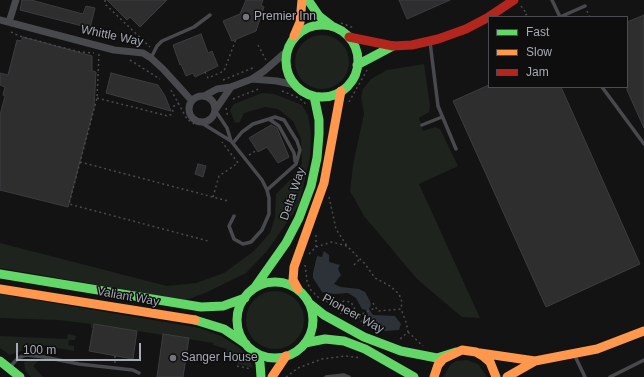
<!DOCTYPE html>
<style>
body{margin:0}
#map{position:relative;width:644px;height:377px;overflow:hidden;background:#131314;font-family:Arial,sans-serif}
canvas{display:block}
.legend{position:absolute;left:488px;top:16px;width:140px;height:72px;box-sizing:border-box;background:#0e0e0f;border:1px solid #4b4c51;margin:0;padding:5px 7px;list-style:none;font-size:12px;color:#a6aab3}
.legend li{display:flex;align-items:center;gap:8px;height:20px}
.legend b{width:20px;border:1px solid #4b4c51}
.scale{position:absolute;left:16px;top:343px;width:125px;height:18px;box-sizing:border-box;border:2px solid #a6aab3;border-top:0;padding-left:5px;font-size:12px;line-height:14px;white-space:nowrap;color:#a6aab3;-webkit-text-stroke:3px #0e0e0f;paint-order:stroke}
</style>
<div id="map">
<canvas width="644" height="377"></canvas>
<ul class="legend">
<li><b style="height:5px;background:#63d668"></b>Fast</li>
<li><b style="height:5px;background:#ff974d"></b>Slow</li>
<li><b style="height:5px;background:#b3261e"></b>Jam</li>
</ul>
<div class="scale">100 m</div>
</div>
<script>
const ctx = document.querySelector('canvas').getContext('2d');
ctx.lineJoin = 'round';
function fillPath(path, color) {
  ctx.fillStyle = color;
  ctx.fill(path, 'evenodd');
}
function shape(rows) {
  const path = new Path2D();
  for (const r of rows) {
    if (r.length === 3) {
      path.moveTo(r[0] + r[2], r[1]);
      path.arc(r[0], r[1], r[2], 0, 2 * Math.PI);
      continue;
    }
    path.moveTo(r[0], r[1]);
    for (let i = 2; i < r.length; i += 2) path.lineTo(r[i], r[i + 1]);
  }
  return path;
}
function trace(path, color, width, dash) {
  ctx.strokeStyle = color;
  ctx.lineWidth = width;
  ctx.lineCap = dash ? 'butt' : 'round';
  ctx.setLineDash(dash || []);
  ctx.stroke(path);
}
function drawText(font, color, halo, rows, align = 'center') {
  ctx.font = font + ' Arial,sans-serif';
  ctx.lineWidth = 3;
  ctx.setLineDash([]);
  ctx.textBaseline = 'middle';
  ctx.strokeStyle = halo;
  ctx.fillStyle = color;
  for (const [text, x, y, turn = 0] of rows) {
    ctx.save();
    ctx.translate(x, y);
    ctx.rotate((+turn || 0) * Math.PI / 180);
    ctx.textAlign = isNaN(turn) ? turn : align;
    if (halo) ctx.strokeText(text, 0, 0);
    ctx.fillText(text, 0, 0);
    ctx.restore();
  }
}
fillPath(shape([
 [322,62,27],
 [424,64,430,106,429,112,419,118,421,124,423,131,435,127,440,129,458,166,419,184,480,318,462,317,417,279,364,216,350,191,353,165,364,114,361,97,363,89,371,79,387,70],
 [262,93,274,94,302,105,308,115,311,133,310,157,299,205,267,251,246,273,205,293,186,300,0,268,0,243,167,286,196,283,224,273,254,251,270,233,275,217,276,194,291,179,302,164,301,139,293,121,278,109,265,107,244,113,240,122,235,123,230,110,234,104],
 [275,320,29],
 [0,294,200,328,221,336,240,348,248,356,253,368,238,364,238,360,225,357,227,349,213,345,213,343,94,324,93,328,91,328,91,324,59,320,0,318],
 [68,334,76,336,75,340,69,340,68,345,74,346,74,351,35,344,33,351,24,350,10,355,0,348,0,336,67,339],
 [32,359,38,361,33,366,43,377,31,377,25,370,24,362],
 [467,360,478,364,487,377,443,377,451,364,456,361]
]), '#1e231e');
fillPath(shape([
 [324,251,329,255,329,262,340,265,338,269,341,275,334,284,341,287,359,289,365,292,370,301,371,305,369,309,373,315,395,316,401,324,399,330,386,331,373,327,368,322,369,318,366,310,362,309,356,298,348,293,334,294,322,292,313,278,313,273,317,256,322,257]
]), '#2c3238');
const building = shape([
 [22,0,31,0,83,14,86,6,95,8,90,28,20,10,22,0],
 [107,0,167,0,140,27,130,17,127,20,107,0],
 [246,0,263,0,261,5,264,7,256,31,232,41,223,21,240,14,246,0],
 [399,0,450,0,407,19,399,0],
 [644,15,644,128,627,90,627,22,644,15],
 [201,34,208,53,212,51,218,66,195,77,193,73,186,76,181,64,180,65,173,45,201,34],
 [23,37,92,56,92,71,96,72,94,107,68,207,0,190,0,115,5,96,3,95,5,87,0,85,0,73,8,75,17,40,21,41,23,37],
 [111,73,158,85,165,96,171,111,106,93,111,73],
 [489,85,489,87,561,87,640,264,546,307,453,101,489,85],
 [271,125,277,128,289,157,278,163,267,147,258,152,249,138,271,125],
 [198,164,206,166,203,177,195,174,198,164],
 [94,324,137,331,133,359,89,351,94,324],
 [163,334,189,338,183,377,157,377,163,334]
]);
fillPath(building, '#2e2e2f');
trace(building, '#3c3d40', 1);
trace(shape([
 [105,0,105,4,150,47],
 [521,6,527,14,523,17],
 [587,11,590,17],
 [341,23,354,28],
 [11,32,19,36,80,52,94,53],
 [258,45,266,60],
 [99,54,97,98,69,204,208,241],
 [130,60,160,79],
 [205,72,208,78,224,71,236,39],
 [223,80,255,67],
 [171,90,187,119,194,124],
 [282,91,299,98,306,104],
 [97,98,168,116,172,114,174,106,179,103],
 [233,99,261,88],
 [349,102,367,70],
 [226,108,228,118],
 [249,155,257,150],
 [80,162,228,201],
 [213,197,219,176,238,163,222,142],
 [329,197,336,229,347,246],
 [316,235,316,247],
 [309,254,316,247,332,242,347,246,365,264,375,278,390,286,399,294,402,302,401,309],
 [305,265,307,281,310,289,320,299,337,305,341,314],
 [354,265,360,259],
 [373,303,378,311,401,309,406,322,408,332,399,340],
 [338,304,344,301,351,302,364,326],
 [358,316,375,308],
 [408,332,423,346],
 [115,363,115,356],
 [237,366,251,369],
 [286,377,298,368,322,359,346,356,361,358]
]), '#4a4b4d', 1.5, [2, 3]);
trace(shape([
 [552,0,560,17],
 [560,17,585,6],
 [430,42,438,106,456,149],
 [151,58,157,46,162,41,194,27,210,15],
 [602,87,644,144],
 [215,110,227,128,231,141],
 [200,122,231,141,262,180,267,190,269,198,269,214,262,230,251,242,243,244,234,239,229,226,234,216],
 [422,125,442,117],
 [233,143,242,132,253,124,269,119,279,126,294,153,295,161],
 [267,190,296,164,300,150,297,141,284,120,275,117,269,119],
 [574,354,585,377],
 [10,367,18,358,26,355,44,357,79,364,133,370,139,373],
 [326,377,344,375,349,377],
 [610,377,644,360]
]), '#48494c', 3.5);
trace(shape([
 [0,20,114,50,143,53,151,58,163,69,192,101],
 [9,22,16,0],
 [252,79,277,81,295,85],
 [202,109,13],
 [204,96,217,89,231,87,252,79,264,71,287,51],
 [216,109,231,87]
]), '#48494c', 7);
trace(shape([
 [308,0,319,16,332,26],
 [322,61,36],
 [357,65,393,46],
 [0,274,201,307,223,306,245,298],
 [275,320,38],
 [255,287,286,243,299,218,311,186,317,158,319,134,319,120,314,96],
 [309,303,324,315,364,337,401,351,437,358,456,352],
 [195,320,224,329,246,344],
 [305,343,325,339,344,341,365,349,414,377],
 [255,352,260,363,261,377],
 [0,361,20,377]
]), '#63d668', 9);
trace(shape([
 [294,36,300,22,302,0],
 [0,289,195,320],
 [298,289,293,280,294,267,324,183,341,91],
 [480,353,535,361],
 [272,377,286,356],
 [434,377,438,365,443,359,462,350,476,352,483,356,490,362,496,377],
 [507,377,535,361,597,349,644,331]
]), '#ff974d', 9);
trace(shape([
 [349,37,393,46,412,45,438,39,466,29,487,18,514,0]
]), '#b3261e', 9);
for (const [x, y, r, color] of [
 [246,17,4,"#73757b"],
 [173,358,4,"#73757b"]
]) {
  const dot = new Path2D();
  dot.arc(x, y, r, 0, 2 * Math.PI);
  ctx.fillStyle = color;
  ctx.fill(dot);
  trace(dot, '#0e0e0f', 1.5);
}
drawText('12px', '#a6aab3', '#0e0e0f', [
 ["Premier Inn",254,17],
 ["Sanger House",181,358]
], 'left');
drawText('12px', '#a6aab3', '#0e0e0f', [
 ["Whittle Way",112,36,12],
 ["Delta Way",293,194,-71],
 ["Valiant Way",128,297,10],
 ["Pioneer Way",353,314,29]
]);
</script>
